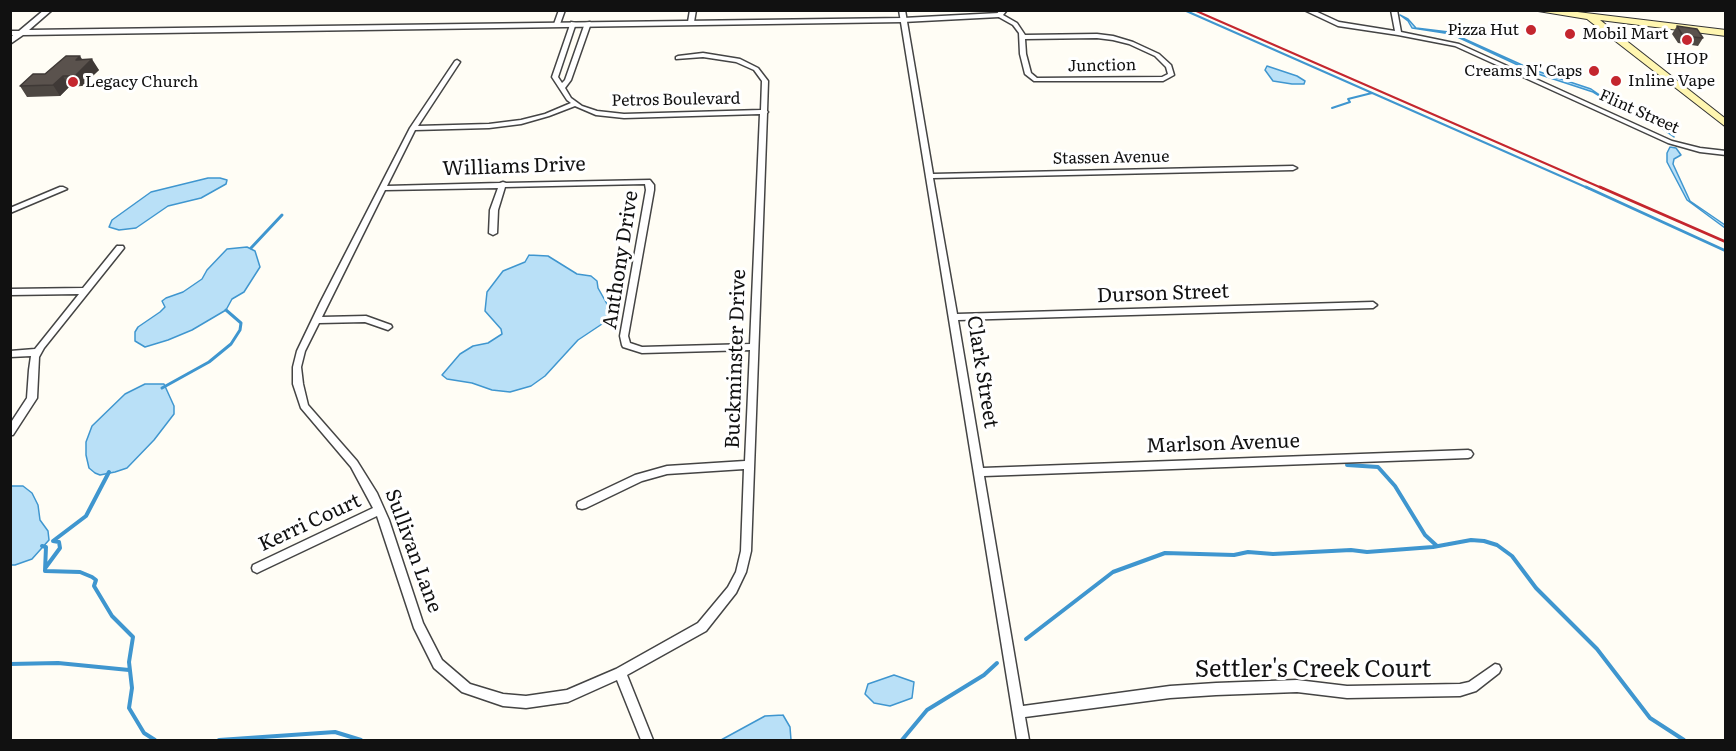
<!DOCTYPE html>
<style>
body{margin:0}
#map{position:relative;width:1736px;height:751px;overflow:hidden;background:#fffdf5;font-family:Literata,serif}
canvas{display:block}
.frame{position:absolute;inset:0;border:12px solid #111;pointer-events:none}
</style>
<div id="map">
<canvas width="1736" height="751"></canvas>
<div class="frame"></div>
</div>
<script>
const ctx = document.querySelector('canvas').getContext('2d');
ctx.lineJoin = 'round';
function fillPath(path, color) {
  ctx.fillStyle = color;
  ctx.fill(path, 'evenodd');
}
function shape(rows) {
  const path = new Path2D();
  for (const r of rows) {
    path.moveTo(r[0], r[1]);
    for (let i = 2; i < r.length; i += 2) path.lineTo(r[i], r[i + 1]);
  }
  return path;
}
function trace(path, color, width, dash) {
  ctx.strokeStyle = color;
  ctx.lineWidth = width;
  ctx.lineCap = dash ? 'butt' : 'round';
  ctx.setLineDash(dash || []);
  ctx.stroke(path);
}
function drawText(font, color, halo, rows, align = 'center') {
  ctx.font = font + ' Literata,serif';
  ctx.lineWidth = 6;
  ctx.setLineDash([]);
  ctx.textBaseline = 'middle';
  ctx.strokeStyle = halo;
  ctx.fillStyle = color;
  for (const [text, x, y, turn = 0] of rows) {
    ctx.save();
    ctx.translate(x, y);
    ctx.rotate((+turn || 0) * Math.PI / 180);
    ctx.textAlign = isNaN(turn) ? turn : align;
    if (halo) ctx.strokeText(text, 0, 0);
    ctx.fillText(text, 0, 0);
    ctx.restore();
  }
}
const water = shape([
 [1400,15,1408,19,1416,28,1449,32,1531,69,1591,89,1604,98,1671,131,1674,137,1654,123,1611,103,1593,92,1535,73,1451,34,1412,28,1408,21,1400,15],
 [1267,66,1297,76,1305,81,1304,84,1292,84,1273,81,1265,70,1267,66],
 [1670,147,1676,148,1681,155,1674,159,1673,164,1690,201,1725,225,1725,228,1687,200,1667,162,1667,153,1670,147],
 [208,178,220,178,227,180,226,184,201,198,168,206,136,228,119,230,109,227,112,220,151,192,208,178],
 [247,247,255,251,260,267,244,292,232,299,226,310,192,330,168,340,145,347,135,341,135,332,138,327,160,312,165,307,162,301,166,298,183,292,202,279,207,270,227,249,247,247],
 [529,255,548,256,577,274,591,276,597,281,598,288,607,304,609,314,608,320,578,340,545,376,531,386,510,392,492,390,472,383,447,379,442,375,460,354,473,346,488,343,502,334,501,329,485,311,487,292,503,271,525,262,529,255],
 [145,384,164,384,174,406,174,414,154,440,127,468,115,472,100,475,95,473,89,468,86,455,86,442,92,426,125,394,145,384],
 [11,486,23,486,32,493,38,505,40,520,48,531,49,540,32,559,15,565,11,565,11,486],
 [894,675,914,682,912,698,890,706,874,703,865,694,868,684,894,675],
 [783,715,790,727,791,740,721,740,765,716,783,715]
]);
fillPath(water, '#b9e0f7');
trace(water, '#3f96cf', 1.5);
trace(shape([
 [1184,10,1590,189],
 [1332,108,1350,102,1348,99,1372,93]
]), '#3f96cf', 2);
trace(shape([
 [1586,187,1726,251],
 [251,248,282,215],
 [162,388,209,362,231,344,240,330,241,323,226,310]
]), '#3f96cf', 3);
trace(shape([
 [1347,465,1378,467,1395,486,1425,535,1437,546],
 [42,546,46,547,45,571,80,572,92,577,96,580,94,586,112,616,133,637,129,662,132,688,129,708,144,733,155,740],
 [46,567,60,548,59,542,53,541,86,516,109,472],
 [1026,639,1113,572,1165,553,1234,555,1248,552,1273,554,1351,550,1367,552,1433,547,1471,540,1484,541,1497,545,1512,556,1536,588,1597,649,1650,718,1684,740],
 [10,664,58,663,129,670],
 [219,740,335,732,361,740],
 [902,740,927,710,984,675,997,663]
]), '#3f96cf', 4);
const minor = shape([
 [559,10,565,10,560,24,557,26,554,24,559,10],
 [690,10,696,10,694,22,691,24,688,22,690,10],
 [899,10,905,10,933,174,1293,166,1297,168,1293,170,933,178,957,314,1373,302,1377,305,1373,308,958,320,983,468,1468,450,1471,451,1473,454,1471,457,1468,458,984,476,1023,706,1170,686,1216,683,1297,680,1347,686,1460,684,1469,682,1495,664,1499,665,1501,669,1499,673,1476,691,1460,696,1347,698,1297,692,1216,695,1170,698,1025,717,1029,740,1017,740,899,10],
 [1000,10,1007,10,1003,15,1017,23,1025,35,1097,34,1113,36,1133,42,1159,54,1171,65,1174,75,1163,81,1034,81,1025,74,1020,54,1019,33,1013,25,997,16,996,15,1000,10],
 [1097,38,1113,40,1129,44,1155,56,1166,67,1168,74,1162,77,1037,78,1031,73,1026,54,1025,39,1097,38],
 [1304,10,1313,10,1339,22,1395,31,1391,10,1397,10,1401,32,1459,44,1672,141,1700,148,1726,151,1726,155,1700,152,1668,143,1455,46,1398,35,1338,26,1304,10],
 [571,22,576,23,558,77,562,83,565,80,585,23,590,22,591,23,571,80,565,88,571,98,582,106,597,111,624,114,761,110,762,81,754,70,736,62,703,57,676,59,676,57,678,56,703,53,740,59,758,68,768,81,767,111,768,112,767,113,751,551,746,572,736,593,706,631,627,675,653,740,641,740,617,680,568,702,526,708,503,706,462,692,434,668,414,628,377,516,261,571,257,573,253,571,252,568,253,565,373,508,351,467,301,408,293,384,293,367,297,351,320,303,410,128,455,61,457,60,460,62,418,126,489,124,521,120,545,114,571,103,567,100,552,77,571,22],
 [575,106,596,115,624,118,760,114,750,344,642,347,630,343,628,336,654,190,654,185,650,180,506,183,503,182,500,183,387,186,415,130,489,128,521,124,549,116,575,106],
 [645,184,646,190,620,336,622,345,623,347,642,353,750,350,745,461,667,466,635,475,578,502,577,505,578,508,582,509,586,508,642,481,667,474,744,469,741,551,736,572,728,587,698,623,616,669,567,690,526,696,503,694,470,684,442,660,423,623,389,520,377,493,357,461,308,405,303,384,301,367,305,351,319,323,365,322,388,330,392,327,391,325,366,316,322,317,385,190,498,188,490,210,489,233,493,235,497,233,498,210,505,187,645,184],
 [60,187,63,187,67,189,10,213,10,208,60,187],
 [117,246,123,246,124,248,44,348,39,357,37,398,13,435,10,435,10,424,27,398,29,370,31,356,10,357,10,351,35,349,79,294,10,295,10,289,83,288,117,246]
]);
const tertiary = shape([
 [44,10,52,10,29,30,903,18,999,13,1003,15,999,17,903,22,23,35,10,44,10,38,13,35,10,35,10,31,19,31,44,10]
]);
const secondary = shape([
 [1532,10,1561,10,1726,30,1726,36,1600,20,1726,119,1726,127,1587,19,1532,10]
]);
trace(minor, '#444', 3);
trace(tertiary, '#444', 3);
trace(secondary, '#333', 2);
fillPath(minor, '#fff');
fillPath(tertiary, '#fff');
fillPath(secondary, '#fff6b0');
trace(shape([
 [1194,10,1604,189]
]), '#c4262e', 2);
trace(shape([
 [1600,187,1726,242]
]), '#c4262e', 3);
fillPath(shape([
 [1677,26,1703,38,1698,46,1678,43,1672,34],
 [82,60,99,70,82,86,69,87,60,96,27,97,20,86,45,74]
]), '#4d4742');
fillPath(shape([
 [80,56,86,65,92,59,99,70,82,86,75,76,76,60],
 [63,76,69,87,60,96,53,85]
]), '#3f3936');
const building = shape([
 [1677,26,1697,29,1703,38,1683,36,1677,26],
 [66,56,80,56,76,60,92,59,75,76,63,76,53,85,20,86,33,74,45,74,66,56]
]);
fillPath(building, '#5a524d');
trace(building, '#3f3936', 1.5);
for (const [x, y, r, color] of [
 [1531,30,6,"#c4262e"],
 [1570,34,6,"#c4262e"],
 [1687,40,6,"#c4262e"],
 [1594,71,6,"#c4262e"],
 [1616,81,6,"#c4262e"],
 [73,82,6,"#c4262e"]
]) {
  const dot = new Path2D();
  dot.arc(x, y, r, 0, 2 * Math.PI);
  ctx.fillStyle = color;
  ctx.fill(dot);
  trace(dot, '#fff', 2);
}
drawText('16px', '#111', '#fff', [
 ["Pizza Hut",1519,30,"right"],
 ["Mobil Mart",1582,34],
 ["IHOP",1687,59,"center"],
 ["Creams N' Caps",1582,71,"right"],
 ["Inline Vape",1628,81],
 ["Legacy Church",85,82]
], 'left');
drawText('16px', '#111', '#fff', [
 ["Junction",1102,66,-1],
 ["Petros Boulevard",676,100,-1],
 ["Flint Street",1639,112,24],
 ["Stassen Avenue",1111,158,-1]
]);
drawText('20px', '#111', '#fff', [
 ["Williams Drive",514,167,-2],
 ["Anthony Drive",621,260,-81],
 ["Durson Street",1163,294,-2],
 ["Buckminster Drive",736,359,-88],
 ["Clark Street",982,372,81],
 ["Marlson Avenue",1223,444,-2],
 ["Kerri Court",310,523,-25],
 ["Sullivan Lane",413,551,70]
]);
drawText('24px', '#111', '#fff', [
 ["Settler's Creek Court",1313,670]
]);
</script>
